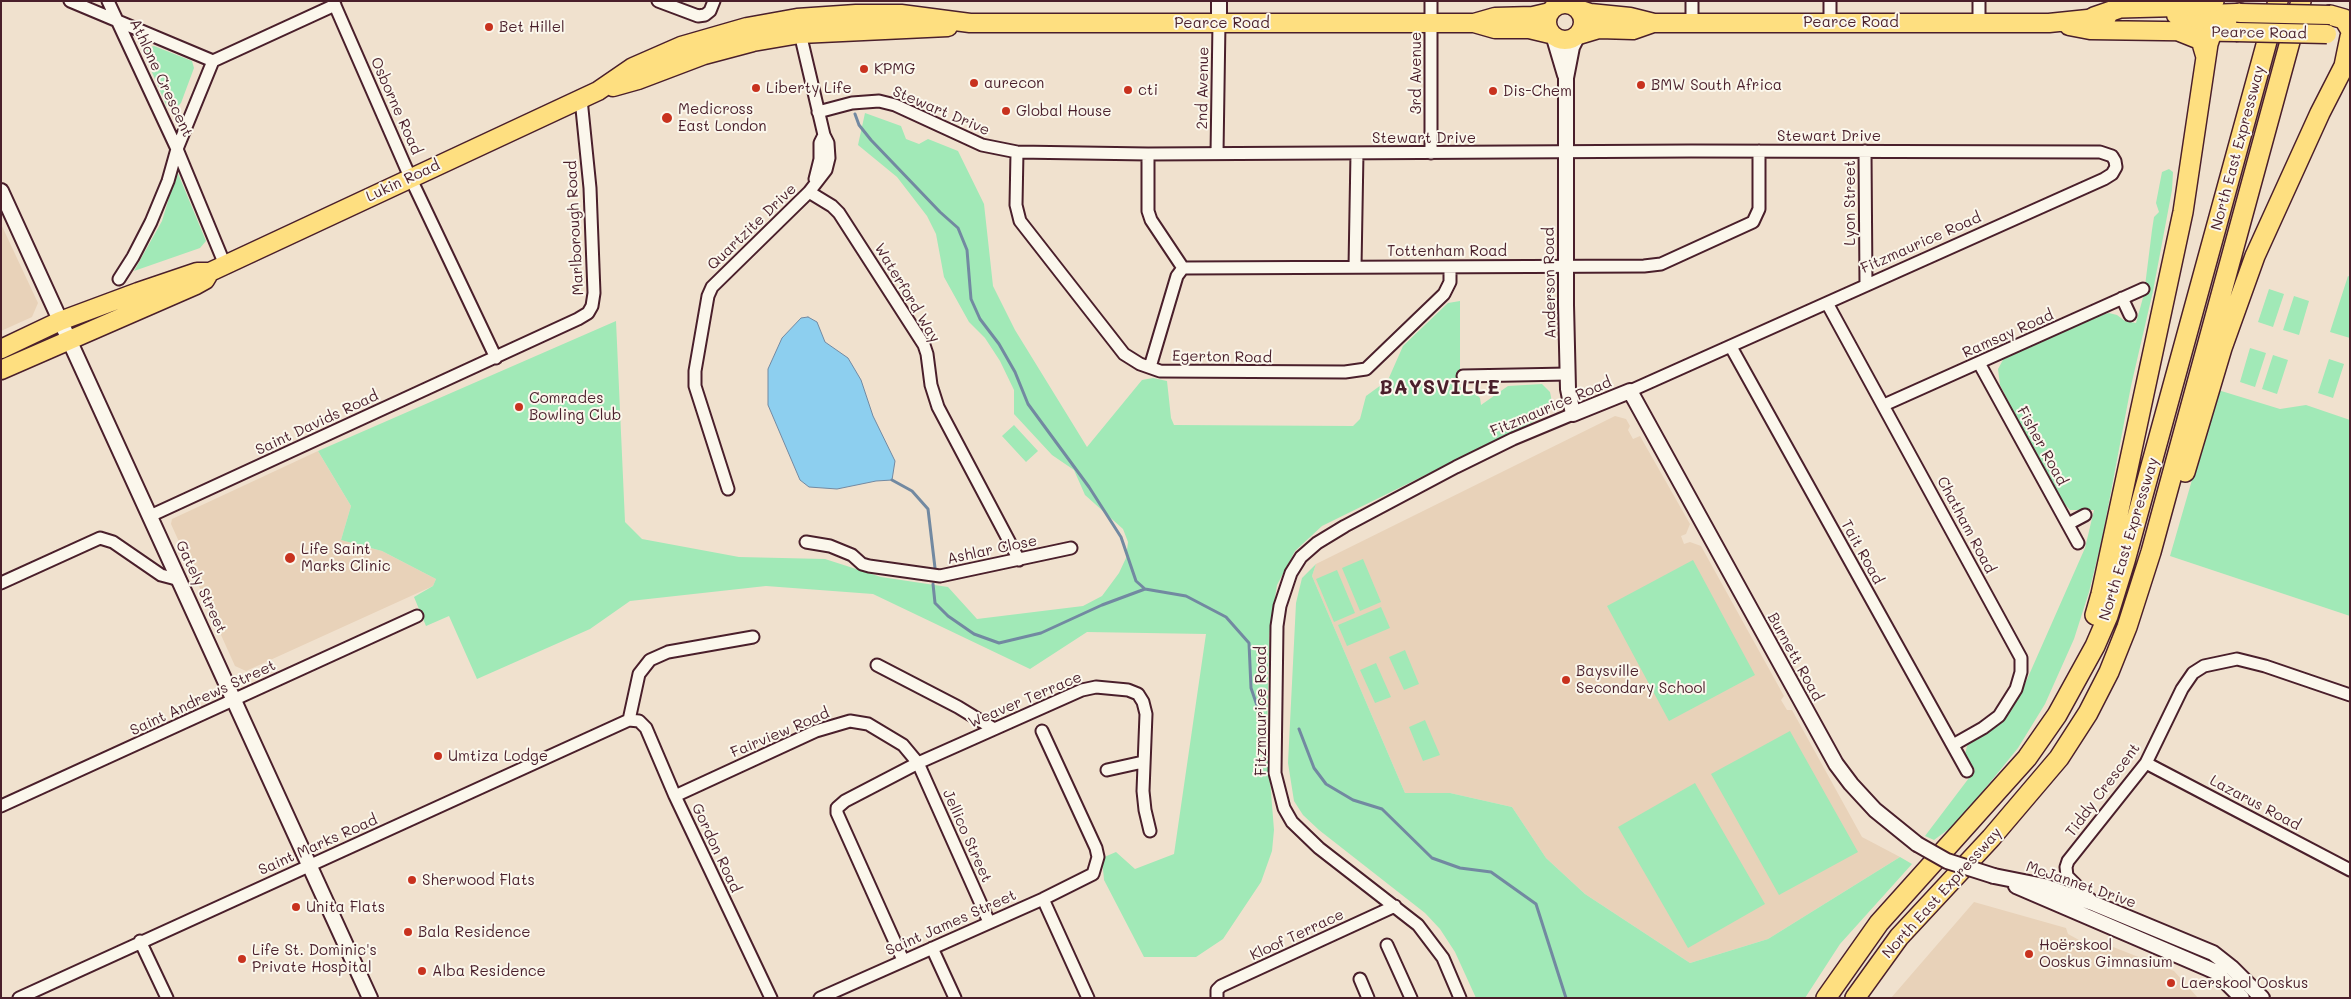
<!DOCTYPE html>
<meta charset="utf-8">
<style>
body{margin:0}
#map{position:relative;width:2351px;height:999px;overflow:hidden;background:#f0e1ce;font-family:Mali,sans-serif}
canvas{display:block}
.frame{position:absolute;inset:0;border:2px solid #4a1f2b;pointer-events:none}
</style>
<div id="map">
<canvas width="2351" height="999"></canvas>
<div class="frame"></div>
</div>
<script>
const ctx = document.querySelector('canvas').getContext('2d');
ctx.lineJoin = 'round';
function fillPath(path, color) {
  ctx.fillStyle = color;
  ctx.fill(path, 'evenodd');
}
function shape(rows) {
  const path = new Path2D();
  for (const r of rows) {
    if (r.length === 3) {
      path.moveTo(r[0] + r[2], r[1]);
      path.arc(r[0], r[1], r[2], 0, 2 * Math.PI);
      continue;
    }
    path.moveTo(r[0], r[1]);
    for (let i = 2; i < r.length; i += 2) path.lineTo(r[i], r[i + 1]);
  }
  return path;
}
function trace(path, color, width, dash) {
  ctx.strokeStyle = color;
  ctx.lineWidth = width;
  ctx.lineCap = dash ? 'butt' : 'round';
  ctx.setLineDash(dash || []);
  ctx.stroke(path);
}
function drawText(font, color, halo, rows, align = 'center') {
  ctx.font = font + ' Mali,sans-serif';
  ctx.lineWidth = 4;
  ctx.setLineDash([]);
  ctx.textBaseline = 'middle';
  ctx.strokeStyle = halo;
  ctx.fillStyle = color;
  for (const [text, x, y, turn = 0] of rows) {
    ctx.save();
    ctx.translate(x, y);
    ctx.rotate((+turn || 0) * Math.PI / 180);
    ctx.textAlign = isNaN(turn) ? turn : align;
    if (halo) ctx.strokeText(text, 0, 0);
    ctx.fillText(text, 0, 0);
    ctx.restore();
  }
}
fillPath(shape([
 [1,224,38,303,32,317,1,331],
 [1615,416,1626,419,1630,426,1628,430,1633,439,1640,436,1690,524,1686,534,1681,536,1684,544,1690,542,1701,546,1784,696,1781,700,1787,710,1792,710,1862,837,1900,857,1768,939,1690,963,1585,894,1546,858,1512,807,1450,793,1405,793,1312,576,1316,564],
 [318,451,351,506,341,540,382,551,436,579,433,586,246,671,235,666,171,524,172,519],
 [1974,902,2066,928,2068,934,2079,940,2091,943,2098,941,2174,971,2198,998,1891,998]
]), '#e8d2b9');
fillPath(shape([
 [154,46,192,61,194,68,181,103,176,108,167,107,145,56,147,48],
 [865,113,901,126,906,139,919,144,928,139,958,151,984,204,993,286,1015,330,1087,447,1142,380,1153,378,1167,381,1171,418,1174,425,1353,426,1360,419,1366,396,1388,380,1403,346,1448,303,1460,301,1460,387,1473,391,1480,398,1481,405,1508,386,1542,384,1550,392,1553,407,1543,417,1322,526,1295,551,1277,585,1269,636,1267,742,1274,830,1272,851,1261,882,1223,939,1196,957,1144,957,1104,880,1102,858,1116,852,1135,869,1174,854,1206,634,1087,632,1030,669,873,594,766,586,630,601,590,629,477,679,449,616,426,626,414,597,433,586,436,579,382,551,341,540,351,506,318,451,616,321,625,522,642,539,739,557,825,559,881,577,948,587,977,619,1083,606,1102,596,1119,573,1126,558,1128,542,1123,529,1085,495,1074,470,1052,455,1014,414,1014,390,1000,361,985,338,969,322,944,277,936,234,927,216,897,177,858,145],
 [2169,169,2173,172,2172,190,2153,291,2131,386,2102,539,2089,592,2074,639,2045,704,2018,748,1957,823,1934,840,1925,836,1975,770,1965,754,1967,746,1973,740,1994,727,2011,711,2021,693,2085,548,2094,510,2070,510,2054,492,2000,385,1998,369,2004,358,2097,316,2109,313,2117,315,2125,321,2136,323,2144,294,2152,230,2154,217,2159,212,2156,203,2162,172],
 [177,171,206,241,200,248,134,271,162,221],
 [2348,276,2350,277,2350,338,2330,332],
 [2269,289,2284,294,2273,327,2258,322],
 [2294,296,2309,301,2299,335,2283,330],
 [2250,348,2266,353,2255,387,2240,382],
 [2273,355,2288,360,2277,394,2262,389],
 [2329,359,2344,364,2333,398,2318,393],
 [2218,390,2280,409,2306,405,2350,420,2350,616,2170,556],
 [1014,425,1038,451,1026,462,1002,436],
 [1363,559,1381,602,1360,611,1342,568],
 [1693,560,1755,675,1669,721,1607,606],
 [1316,564,1312,576,1405,793,1450,793,1512,807,1546,858,1585,894,1690,963,1768,939,1900,857,1912,864,1840,944,1805,998,1476,998,1455,952,1440,929,1425,913,1319,830,1303,815,1294,801,1288,763,1296,603,1302,578],
 [1337,570,1355,613,1334,622,1316,579],
 [1381,607,1390,628,1347,646,1338,625],
 [1405,650,1419,684,1404,690,1389,657],
 [1376,663,1391,697,1375,703,1360,670],
 [1425,720,1440,755,1423,761,1409,727],
 [1790,731,1858,852,1779,895,1711,774],
 [1695,783,1765,904,1688,948,1618,827]
]), '#a1e9b7');
const water = shape([
 [808,317,817,322,825,342,848,358,861,380,873,416,895,461,892,480,876,481,837,489,809,487,800,480,768,405,768,369,782,338,801,318,808,317]
]);
fillPath(water, '#8dcfef');
trace(water, '#7289a1', 1);
trace(shape([
 [855,114,859,125,871,140,940,212,958,228,967,250,971,299,980,319,999,344,1015,372,1028,404,1089,487,1121,537,1136,581,1145,589],
 [892,480,912,491,928,509,935,568],
 [933,584,935,603,948,616,974,634,999,643,1041,633,1102,605,1145,589,1186,596,1226,617,1249,643,1251,688,1263,723],
 [1299,729,1314,768,1326,784,1353,800,1382,809,1432,858,1460,868,1491,872,1536,904,1566,998]
]), '#7289a1', 3);
const minor = shape([
 [70,1,213,61,177,149,168,181,151,222,133,257,119,279],
 [108,1,177,149,225,265],
 [333,1,410,177,496,358],
 [658,1,698,16,705,15,710,11,714,1],
 [1431,1,1431,153],
 [1554,7,1558,1],
 [1830,22,1830,1],
 [1692,23,1692,1],
 [1979,23,1979,1],
 [213,61,335,5],
 [818,112,852,103,879,101,895,105,982,145,1017,152,1148,154,1691,151,2100,152,2112,156,2115,161,2116,167,2112,174,2104,179,1630,391],
 [1865,151,1866,285],
 [1017,152,1016,205,1020,221,1124,354,1140,364,1160,371,1345,372,1366,369,1444,294,1450,282,1450,267],
 [1217,153,1219,23],
 [1148,154,1148,211,1151,220,1183,268,1644,266,1661,264,1753,222,1759,209,1759,151],
 [815,179,820,159,820,143,824,135],
 [809,192,832,206,839,213,924,345,927,354,931,385,938,407,1019,560],
 [1355,267,1357,153],
 [2122,298,2130,315],
 [1827,303,2021,658,2021,672,2016,689,1999,716,1983,728,1953,745],
 [1731,347,1967,771],
 [1979,363,2078,543],
 [1150,367,1177,276,1183,268],
 [1463,376,1568,374],
 [1884,405,2143,289],
 [728,489,695,386,695,371,708,296,712,287,809,192,826,170,829,158,828,143,824,135,799,29],
 [150,516,578,319,588,313,592,306,594,293,590,188,581,99],
 [2068,524,2085,515],
 [806,542,830,546,852,555,862,564,869,566,940,576,1071,548],
 [1,583,100,538,113,542,161,575,180,580],
 [877,665,958,707,994,729],
 [629,720,639,674,650,660,668,652,753,637],
 [2146,763,2350,870],
 [1107,770,1143,762],
 [675,796,816,731,850,721,868,724,903,745,918,763,989,922],
 [1,806,417,616],
 [1043,899,1088,998],
 [2092,901,2067,876,2066,867,2068,861,2146,763,2182,689,2193,673,2204,666,2237,659,2265,666,2350,695],
 [140,941,167,998],
 [1387,945,1411,998],
 [932,948,955,998],
 [903,960,837,813,837,808,845,801,918,763,1082,690,1096,687,1128,690,1138,694,1143,702,1146,714,1143,791,1145,810,1150,831],
 [1360,979,1368,998],
 [19,998,629,720,639,721,646,728,675,796,771,998],
 [820,998,1043,899,1093,874,1098,857,1096,848,1042,731],
 [1217,998,1217,990,1221,986,1395,906],
 [1460,998,1443,958,1418,925,1319,848,1292,822,1284,808,1275,773,1277,626,1280,606,1291,573,1301,557,1317,543,1345,526,1456,467,1513,439,1573,414]
]);
const tertiary = shape([
 [1219,23,1219,1],
 [1577,37,1572,47,1566,78,1566,305,1568,389,1573,414,1630,391,1836,764,1851,784,1875,810,1917,844],
 [1554,38,1565,75],
 [1,191,370,998],
 [1994,876,2044,886,2095,904,2213,953,2232,968,2262,998],
 [2016,886,2207,968,2216,972,2242,998]
]);
const primary = shape([
 [1565,22,18],
 [1578,9,1590,13,1630,17,1654,23,2049,23,2107,17],
 [2176,15,2237,13],
 [1474,23,1495,29,1529,29,1550,34],
 [2069,26,2090,30,2236,32],
 [1579,35,1599,29,1633,30,1653,23],
 [613,87,638,80,704,55,753,42,800,34,948,27],
 [1,349,60,321,138,292,197,272,210,272,598,91,633,67,681,46,747,27,797,18,856,14,901,14,970,23,1474,23,1495,17,1533,16,1550,12],
 [1,370,196,285,205,280,208,275]
]);
const trunk = shape([
 [2330,15,2344,19,2350,29],
 [2094,17,2120,8,2197,6,2214,1],
 [2181,32,2201,40,2206,57],
 [2185,472,2222,348,2255,256,2320,113,2344,66,2350,37],
 [2095,615,2101,594,2183,212,2208,44,2213,29,2221,21,2240,13],
 [1826,998,1879,923,2027,758,2057,715,2095,646,2108,616,2125,561,2278,1],
 [1855,998,1899,937,1991,838,2059,758,2088,713,2109,672,2127,627,2151,552,2301,1]
]);
trace(minor, '#4a1f2b', 15);
trace(tertiary, '#4a1f2b', 18);
trace(primary, '#4a1f2b', 21);
trace(trunk, '#4a1f2b', 22);
trace(minor, '#fbf7ec', 11);
trace(tertiary, '#fbf7ec', 14);
trace(primary, '#fedf80', 18);
trace(trunk, '#fedf80', 19);
const tertiaryBridge = shape([
 [1917,844,1947,861,1994,876]
]);
const primaryBridge = shape([
 [2240,13,2330,15],
 [2236,32,2327,34]
]);
trace(tertiaryBridge, '#4a1f2b', 18, []);
trace(primaryBridge, '#4a1f2b', 21, []);
trace(tertiaryBridge, '#fbf7ec', 14);
trace(primaryBridge, '#fedf80', 18);
for (const [x, y, r, color] of [
 [489,27,5,"#c8321e"],
 [864,69,5,"#c8321e"],
 [974,83,5,"#c8321e"],
 [1641,85,5,"#c8321e"],
 [756,88,5,"#c8321e"],
 [1128,90,5,"#c8321e"],
 [1493,91,5,"#c8321e"],
 [1006,111,5,"#c8321e"],
 [667,118,6,"#c8321e"],
 [519,407,5,"#c8321e"],
 [290,558,6,"#c8321e"],
 [1566,680,5,"#c8321e"],
 [438,756,5,"#c8321e"],
 [412,880,5,"#c8321e"],
 [296,907,5,"#c8321e"],
 [408,932,5,"#c8321e"],
 [2029,954,5,"#c8321e"],
 [242,959,5,"#c8321e"],
 [422,971,5,"#c8321e"],
 [2171,983,5,"#c8321e"]
]) {
  const dot = new Path2D();
  dot.arc(x, y, r, 0, 2 * Math.PI);
  ctx.fillStyle = color;
  ctx.fill(dot);
  trace(dot, '#fbf7ec', 2);
}
drawText('15px', '#4a1f2b', '#fbf7ec', [
 ["Pearce Road",1851,22],
 ["Pearce Road",1222,23],
 ["Pearce Road",2259,33,1],
 ["3rd Avenue",1416,73,-90],
 ["Athlone Crescent",161,78,65],
 ["2nd Avenue",1203,88,-89],
 ["Osborne Road",396,106,66],
 ["Stewart Drive",941,111,23],
 ["Stewart Drive",1829,136],
 ["Stewart Drive",1424,138],
 ["North East Expressway",2238,148,-75],
 ["Lukin Road",403,181,-25],
 ["Lyon Street",1850,203,-90],
 ["Quartzite Drive",752,227,-44],
 ["Marlborough Road",575,228,-93],
 ["Fitzmaurice Road",1921,243,-24],
 ["Tottenham Road",1447,251],
 ["Anderson Road",1550,283,-91],
 ["Waterford Way",907,293,59],
 ["Ramsay Road",2008,334,-24],
 ["Egerton Road",1222,357,1],
 ["Fitzmaurice Road",1551,407,-23],
 ["Saint Davids Road",317,423,-25],
 ["Fisher Road",2042,446,61],
 ["Chatham Road",1966,525,62],
 ["North East Expressway",2129,539,-73],
 ["Ashlar Close",992,550,-12],
 ["Tait Road",1862,552,61],
 ["Gately Street",201,587,65],
 ["Burnett Road",1795,657,61],
 ["Saint Andrews Street",203,698,-25],
 ["Weaver Terrace",1025,700,-23],
 ["Fitzmaurice Road",1261,711,-90],
 ["Fairview Road",780,733,-23],
 ["Tiddy Crescent",2103,790,-53],
 ["Lazarus Road",2255,803,28],
 ["Jellico Street",967,836,66],
 ["Saint Marks Road",318,845,-24],
 ["Gordon Road",716,848,65],
 ["McJannet Drive",2081,885,19],
 ["North East Expressway",1942,893,-48],
 ["Saint James Street",951,923,-24],
 ["Kloof Terrace",1297,935,-25]
]);
drawText('15px', '#4a1f2b', '#fbf7ec', [
 ["Bet Hillel",499,27],
 ["KPMG",874,69],
 ["aurecon",984,83],
 ["BMW South Africa",1651,85],
 ["Liberty Life",766,88],
 ["cti",1138,90],
 ["Dis-Chem",1503,91],
 ["Medicross",678,109],
 ["East London",678,126],
 ["Global House",1016,111],
 ["Comrades",529,398],
 ["Bowling Club",529,415],
 ["Life Saint",301,549],
 ["Marks Clinic",301,566],
 ["Baysville",1576,671],
 ["Secondary School",1576,688],
 ["Umtiza Lodge",448,756],
 ["Sherwood Flats",422,880],
 ["Unita Flats",306,907],
 ["Bala Residence",418,932],
 ["Hoërskool",2039,945],
 ["Ooskus Gimnasium",2039,962],
 ["Life St. Dominic's",252,950],
 ["Private Hospital",252,967],
 ["Alba Residence",432,971],
 ["Laerskool Ooskus",2181,983]
], 'left');
ctx.letterSpacing = '1px';
drawText('bold 20px', '#4a1f2b', '#fbf7ec', [
 ["BAYSVILLE",1440,388]
]);
ctx.letterSpacing = '0px';
</script>
